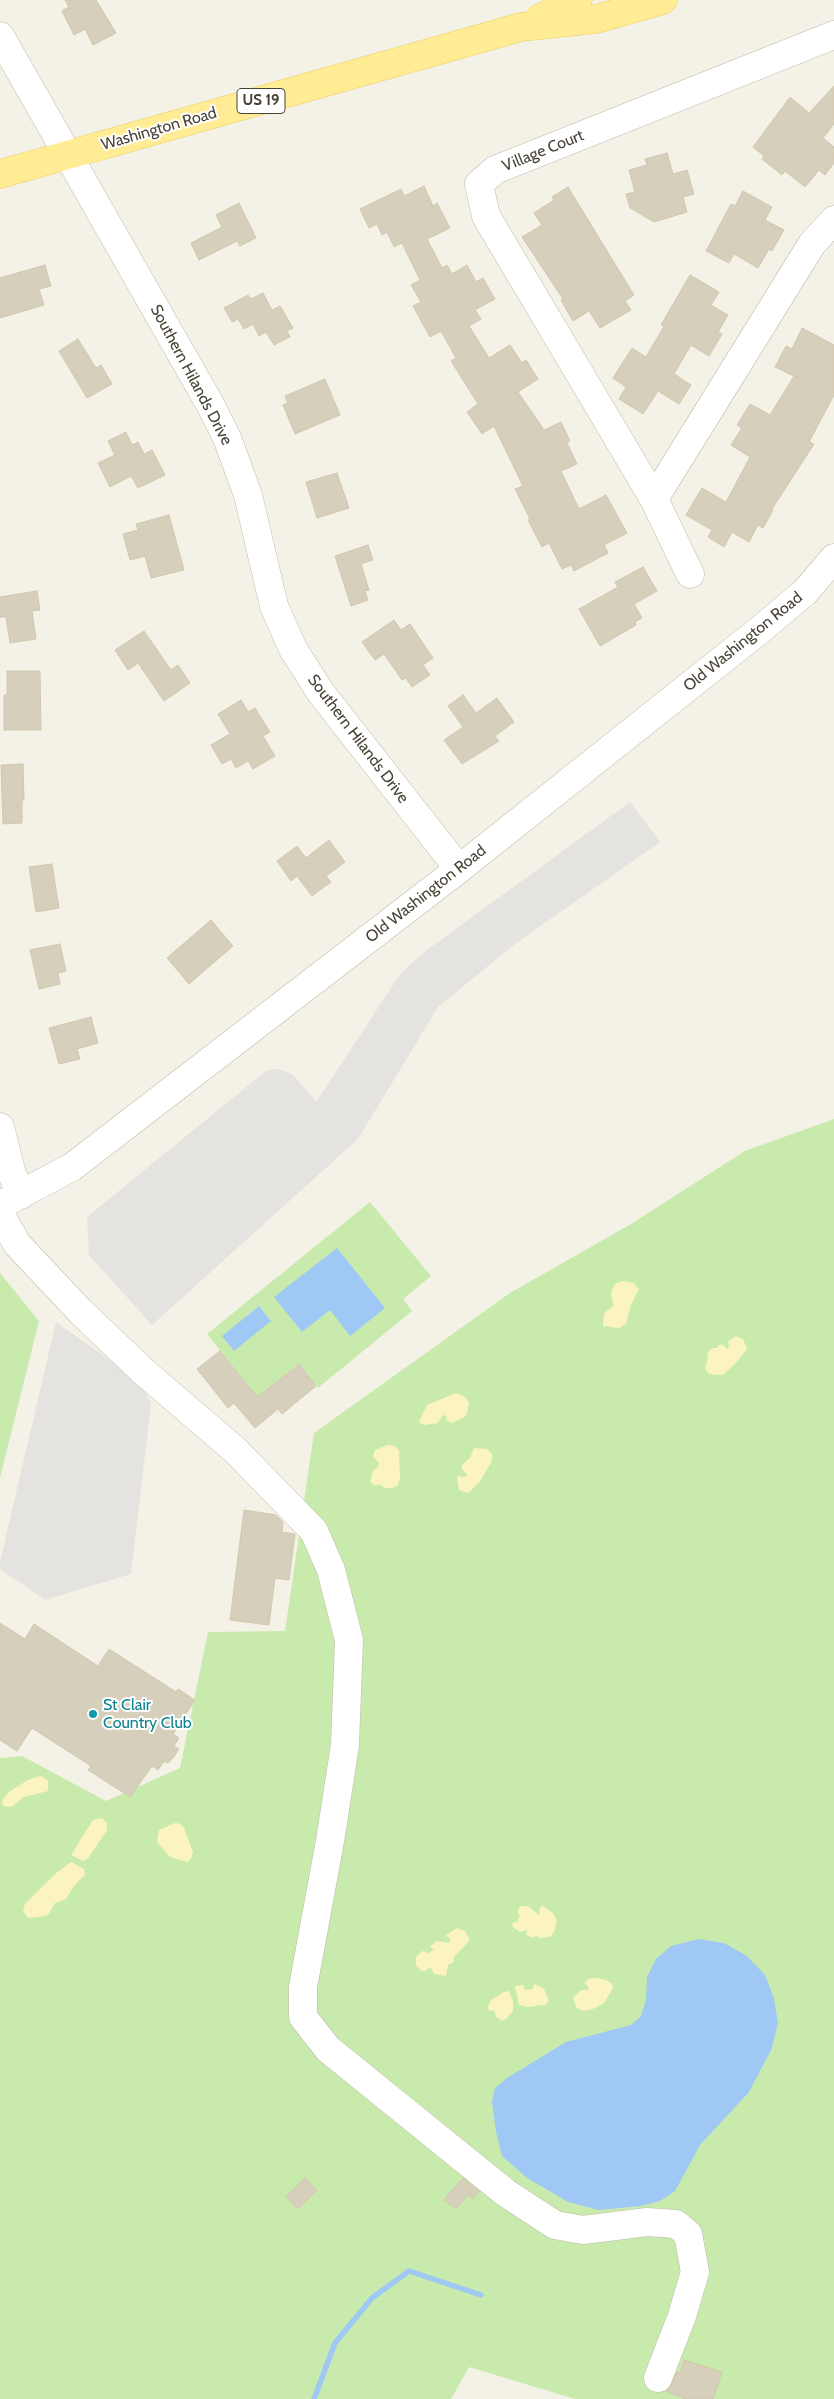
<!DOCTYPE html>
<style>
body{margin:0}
canvas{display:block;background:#f4f1e6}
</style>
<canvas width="834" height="2399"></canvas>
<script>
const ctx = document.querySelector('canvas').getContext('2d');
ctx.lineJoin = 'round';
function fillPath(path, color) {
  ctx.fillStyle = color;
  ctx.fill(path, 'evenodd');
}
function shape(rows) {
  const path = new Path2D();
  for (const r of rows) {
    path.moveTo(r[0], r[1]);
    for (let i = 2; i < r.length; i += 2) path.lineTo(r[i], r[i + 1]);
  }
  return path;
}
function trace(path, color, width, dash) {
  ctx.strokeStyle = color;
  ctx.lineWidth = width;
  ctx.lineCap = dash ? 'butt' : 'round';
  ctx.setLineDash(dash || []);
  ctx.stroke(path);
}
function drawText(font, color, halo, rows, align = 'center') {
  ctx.font = font + ' Cabin,sans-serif';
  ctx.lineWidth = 4;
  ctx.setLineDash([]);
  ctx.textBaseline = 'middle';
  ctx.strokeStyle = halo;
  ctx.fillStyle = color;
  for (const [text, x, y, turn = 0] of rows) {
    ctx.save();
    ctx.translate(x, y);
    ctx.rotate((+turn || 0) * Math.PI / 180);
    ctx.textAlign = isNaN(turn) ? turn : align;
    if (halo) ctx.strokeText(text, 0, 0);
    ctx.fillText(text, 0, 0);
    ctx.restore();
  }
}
fillPath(shape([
 [834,1119,834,2399,575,2399,469,2367,451,2399,0,2399,0,1758,22,1756,106,1801,180,1768,208,1632,285,1631,314,1433,510,1293,631,1224,745,1151],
 [370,1202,431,1276,403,1299,412,1311,318,1388,298,1364,264,1391,258,1407,247,1393,251,1389,207,1334],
 [0,1273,39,1321,0,1478]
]), '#c8ebad');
fillPath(shape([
 [624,1281,633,1283,639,1289,631,1305,626,1324,619,1328,603,1326,604,1313,614,1306,611,1296,612,1289,616,1283],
 [736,1336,743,1339,747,1349,736,1363,723,1375,709,1374,705,1369,708,1358,707,1353,712,1348,718,1348,718,1345,723,1345,727,1349,729,1345,728,1341],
 [456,1393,464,1396,469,1403,467,1414,463,1418,452,1423,447,1421,446,1416,443,1415,438,1423,424,1425,419,1422,427,1405],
 [388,1445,395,1446,399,1451,400,1478,398,1485,393,1488,385,1488,379,1484,375,1486,370,1482,373,1470,378,1467,379,1463,373,1456,375,1450],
 [474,1448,487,1449,492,1454,492,1461,479,1483,468,1493,459,1490,457,1476,466,1477,467,1475,462,1469,462,1465,470,1458],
 [41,1776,48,1781,48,1791,24,1797,11,1807,3,1806,2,1800,9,1792,28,1780],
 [102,1818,107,1823,107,1830,89,1857,84,1861,71,1855,93,1820],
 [175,1823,181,1824,184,1828,193,1852,191,1859,187,1862,170,1857,157,1842,159,1830],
 [71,1862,84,1869,85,1875,74,1886,66,1899,55,1903,49,1914,45,1916,29,1918,26,1916,23,1910,25,1904,55,1874],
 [521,1906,528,1906,539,1915,540,1907,543,1906,553,1913,557,1921,554,1932,550,1937,540,1938,536,1935,534,1938,526,1935,527,1930,520,1932,513,1927,512,1923,517,1922,520,1915,517,1913,518,1910],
 [457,1928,465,1931,470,1940,454,1957,454,1962,448,1965,446,1976,434,1974,430,1967,425,1971,421,1971,416,1965,416,1957,422,1951,428,1953,434,1950,430,1946,437,1941,449,1943,451,1938,445,1936],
 [596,1978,606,1980,612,1984,613,1988,604,2003,593,2009,583,2011,577,2008,573,1998,581,1990,588,1990,589,1987,584,1983,588,1979],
 [534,1984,544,1989,549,2001,545,2005,527,2007,519,2005,515,1986,523,1985,525,1990,533,1989],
 [509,1991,513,2001,513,2011,506,2019,502,2021,496,2017,494,2010,490,2011,487,2008,491,2000,504,1992]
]), '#fbf4c0');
fillPath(shape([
 [630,802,660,842,515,944,438,1007,358,1139,152,1325,89,1255,87,1217,267,1070,279,1069,293,1075,316,1102,401,973,427,950],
 [56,1322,142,1383,151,1404,131,1574,45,1600,0,1569,0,1562]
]), '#e5e3df');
fillPath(shape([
 [337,1248,385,1308,350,1336,330,1310,302,1332,274,1297],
 [259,1306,271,1321,234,1351,222,1336],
 [699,1939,724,1943,747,1956,765,1975,774,1998,778,2024,771,2050,749,2092,700,2145,675,2191,660,2201,641,2206,599,2210,568,2202,527,2178,502,2156,496,2132,492,2101,495,2088,507,2078,566,2042,631,2025,641,2016,646,2000,647,1977,656,1959,671,1946]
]), '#9fc9f4');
trace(shape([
 [314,2399,335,2343,372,2298,409,2271,481,2295]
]), '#9fc9f4', 5.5);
const building = shape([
 [65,0,96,0,116,33,93,45,85,29,74,35,62,11,69,7,65,0],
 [834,86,834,124,823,138,834,147,834,163,825,175,819,170,805,187,785,171,782,175,762,159,764,156,753,147,790,97,809,113,834,86],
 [667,153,673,174,687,170,694,194,683,197,687,212,654,222,630,208,626,194,635,192,629,170,647,165,645,159,667,153],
 [424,186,433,206,437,203,450,228,427,239,442,268,447,265,452,274,467,265,476,282,483,278,495,299,475,310,481,319,469,326,489,358,510,345,522,363,526,360,538,379,518,392,544,430,561,422,570,441,567,443,577,464,561,471,579,509,606,495,627,533,604,545,608,553,574,571,571,565,562,569,549,543,542,547,528,520,530,519,515,489,523,486,494,426,482,434,467,412,478,404,451,361,456,358,441,331,430,337,413,306,421,302,411,285,420,280,402,243,394,247,387,232,382,235,377,224,369,228,360,209,401,189,404,196,424,186],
 [568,187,634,295,625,301,631,310,600,328,589,311,573,321,561,300,563,299,522,237,542,225,534,213,554,200,552,197,568,187],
 [743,191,772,207,765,220,784,230,772,251,769,249,758,268,734,254,729,263,706,251,731,204,735,206,743,191],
 [239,203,256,238,240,246,237,241,199,260,191,243,222,227,216,215,239,203],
 [45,265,51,286,39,289,44,305,0,318,0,278,45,265],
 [690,275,719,292,711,305,728,315,718,332,722,334,709,356,691,345,674,374,691,385,679,404,658,391,643,414,619,399,626,387,613,378,632,348,646,357,664,326,661,325,690,275],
 [263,293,272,310,280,306,293,328,287,331,290,337,274,345,266,332,259,336,253,324,244,329,238,319,232,322,224,308,248,295,251,299,263,293],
 [802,328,834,345,834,395,809,442,814,444,772,509,773,510,763,528,758,525,749,542,732,532,724,547,708,537,712,530,686,515,702,488,726,502,750,457,731,445,742,428,737,425,750,404,770,415,794,376,775,367,786,346,792,349,802,328],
 [78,339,96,368,101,365,112,384,87,398,59,351,78,339],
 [325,379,340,415,295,434,283,405,288,403,285,396,325,379],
 [126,432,132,445,138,442,144,454,152,450,165,475,138,488,131,476,110,487,98,463,115,455,108,441,126,432],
 [337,473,349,508,317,518,306,482,337,473],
 [169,515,184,570,151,578,145,556,130,560,123,534,138,530,136,524,169,515],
 [368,545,373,560,361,564,369,590,365,591,368,600,351,606,335,556,368,545],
 [643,567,657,591,634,604,642,618,635,622,636,625,600,646,579,609,618,587,615,582,643,567],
 [37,591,40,610,32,611,36,639,10,643,6,617,0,617,0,597,37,591],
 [394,620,401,630,410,624,433,658,423,665,430,675,412,687,406,678,402,680,384,654,375,660,362,642,394,620],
 [144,631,171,670,178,665,190,683,164,701,138,663,128,670,115,650,144,631],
 [7,671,40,671,41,730,4,730,4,695,7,695,7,671],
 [463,695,476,713,497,698,514,722,495,736,499,741,462,764,444,740,463,727,448,706,463,695],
 [241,700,248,712,255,708,270,732,263,736,275,756,253,769,248,761,236,768,231,759,222,764,211,745,230,734,218,714,241,700],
 [23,764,24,800,22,800,22,823,3,824,1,765,23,764],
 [329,840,345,862,326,876,331,882,312,896,297,876,291,881,277,861,297,846,306,858,329,840],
 [52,864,59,908,36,912,29,867,52,864],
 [211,920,233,946,189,984,167,958,211,920],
 [60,944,66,971,58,973,60,984,39,989,30,950,60,944],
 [91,1017,98,1043,77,1049,80,1059,59,1064,49,1028,91,1017],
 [220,1351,257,1397,299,1364,316,1386,282,1414,278,1409,255,1428,234,1403,228,1408,197,1369,220,1351],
 [244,1510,276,1515,283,1522,282,1532,295,1534,289,1580,275,1578,269,1625,230,1620,244,1510],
 [0,1623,25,1639,34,1624,98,1666,109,1649,176,1692,178,1689,195,1700,173,1734,179,1738,174,1746,179,1749,173,1758,168,1763,164,1761,158,1770,152,1766,130,1797,88,1770,91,1766,32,1728,17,1751,0,1740,0,1623],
 [305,2178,317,2190,298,2209,286,2197,305,2178],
 [463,2178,479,2191,473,2199,468,2195,456,2209,444,2200,463,2178],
 [684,2360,722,2372,713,2399,685,2399,666,2391,672,2384,677,2372,680,2373,684,2360]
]);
fillPath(building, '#d6cfbb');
trace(building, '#d2c7ae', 1);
const minor = shape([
 [0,36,211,406,227,438,248,495,274,606,293,649,321,693,459,869],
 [654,499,812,244,834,220],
 [690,574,654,499,486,216,479,184,495,170,834,35],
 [0,1127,12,1174,21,1195],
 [0,1205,72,1167,459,869,761,629,805,592,834,558],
 [0,1214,17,1244,81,1312,144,1372,235,1450,314,1531,331,1570,349,1640,345,1745,330,1841,303,1987,303,2017,328,2049,506,2193,555,2225,583,2230,647,2222,676,2224,688,2234,695,2272,682,2316,658,2378]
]);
const major = shape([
 [540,18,578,0],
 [0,174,521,27,596,19,663,0]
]);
trace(minor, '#c0baa8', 29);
trace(major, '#eacf5e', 29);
trace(minor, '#fff', 28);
trace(major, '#ffec95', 28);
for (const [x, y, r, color] of [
 [93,1714,5,"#0f9aa8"]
]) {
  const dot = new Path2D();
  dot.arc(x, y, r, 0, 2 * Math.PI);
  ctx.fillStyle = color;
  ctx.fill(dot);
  trace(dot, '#fff', 2);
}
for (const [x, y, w] of [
 [261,101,48]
]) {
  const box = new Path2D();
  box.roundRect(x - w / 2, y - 12.5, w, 25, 4);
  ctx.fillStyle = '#fff';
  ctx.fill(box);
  trace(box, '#484235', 1);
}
drawText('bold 15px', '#484235', null, [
 ["US 19",261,101]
]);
drawText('16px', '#484235', '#fff', [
 ["Washington Road",159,129,-16],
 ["Village Court",543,151,-22],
 ["Southern Hilands Drive",191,375,62],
 ["Old Washington Road",743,642,-39],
 ["Southern Hilands Drive",358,739,53],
 ["Old Washington Road",426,894,-38]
]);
drawText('16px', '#0d838f', '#fff', [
 ["St Clair",103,1705],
 ["Country Club",103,1723]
], 'left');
</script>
